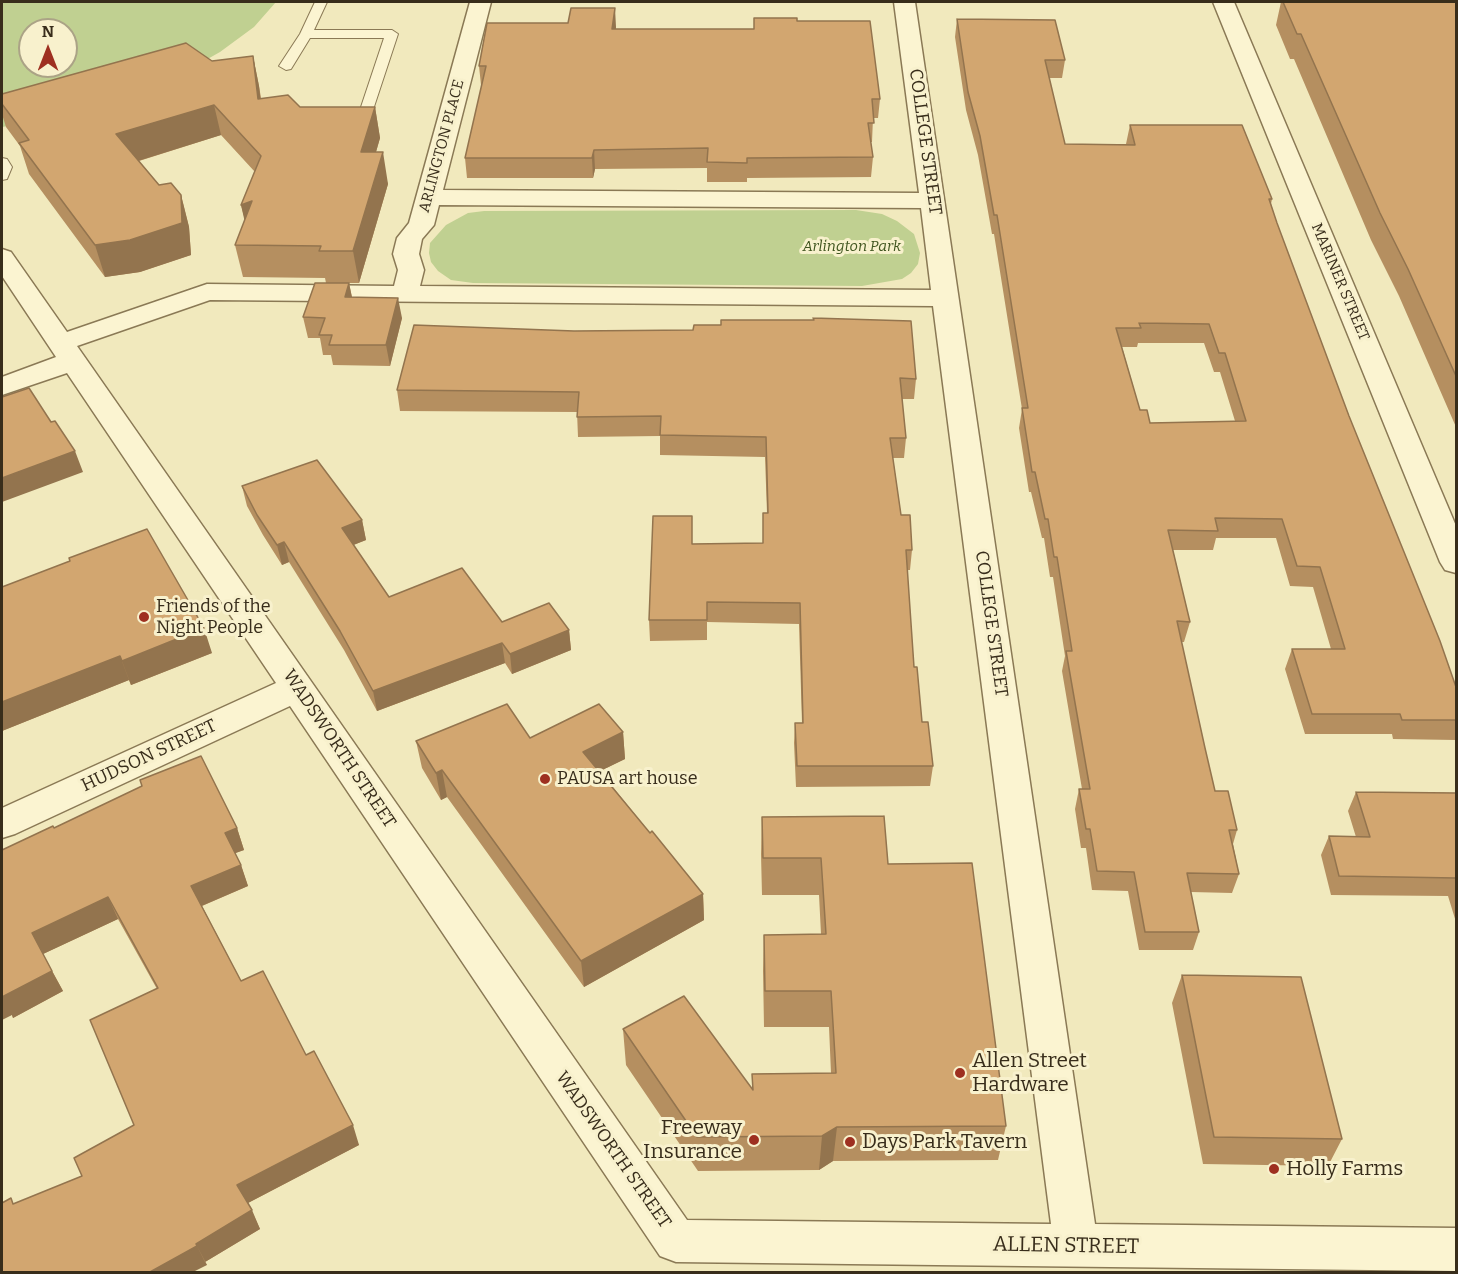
<!DOCTYPE html>
<style>
body{margin:0}
#map{position:relative;width:1458px;height:1274px;overflow:hidden;background:#f1e9bd;font-family:Bitter,serif}
canvas{display:block}
.frame{position:absolute;inset:0;border:3px solid #382d1b;pointer-events:none}
.north{position:absolute;left:18px;top:18px;width:60px;height:60px;box-sizing:border-box;background:#f8f1cd;border:2px solid #aba386;border-radius:50%;rotate:0deg;font-size:16px;font-weight:700;line-height:24px;text-align:center;color:#382d1b}
.north::after{content:'';display:block;margin:auto;width:21px;height:27px;background:#9e3020;clip-path:polygon(50% 0,100% 100%,50% 72%,0 100%)}
</style>
<div id="map">
<canvas width="1458" height="1274"></canvas>
<div class="frame"></div>
<div class="north">N</div>
</div>
<script>
const ctx = document.querySelector('canvas').getContext('2d');
ctx.lineJoin = 'round';
function fillPath(path, color) {
  ctx.fillStyle = color;
  ctx.fill(path, 'evenodd');
}
function shape(rows) {
  const path = new Path2D();
  for (const r of rows) {
    path.moveTo(r[0], r[1]);
    for (let i = 2; i < r.length; i += 2) path.lineTo(r[i], r[i + 1]);
  }
  return path;
}
function trace(path, color, width, dash) {
  ctx.strokeStyle = color;
  ctx.lineWidth = width;
  ctx.lineCap = dash ? 'butt' : 'round';
  ctx.setLineDash(dash || []);
  ctx.stroke(path);
}
function drawText(font, color, halo, rows, align = 'center') {
  ctx.font = font + ' Bitter,serif';
  ctx.lineWidth = 6;
  ctx.setLineDash([]);
  ctx.textBaseline = 'middle';
  ctx.strokeStyle = halo;
  ctx.fillStyle = color;
  for (const [text, x, y, turn = 0] of rows) {
    ctx.save();
    ctx.translate(x, y);
    ctx.rotate((+turn || 0) * Math.PI / 180);
    ctx.textAlign = isNaN(turn) ? turn : align;
    if (halo) ctx.strokeText(text, 0, 0);
    ctx.fillText(text, 0, 0);
    ctx.restore();
  }
}
fillPath(shape([
 [2,2,276,2,254,27,220,52,181,74,58,117,2,127],
 [30,30,66,30,66,66,30,66],
 [856,210,882,214,897,221,914,234,920,253,918,264,911,273,902,279,862,286,473,283,451,280,438,271,431,262,429,253,430,243,446,225,468,213,484,211]
]), '#c0d091');
const service = shape([
 [315,2,327,2,314,30,392,30,398,34,366,131,361,132,354,128,384,38,310,38,291,69,286,70,279,66,300,34,315,2],
 [2,158,7,159,12,167,7,179,2,180,2,158]
]);
const minor = shape([
 [470,2,491,2,443,190,919,193,894,2,915,2,1095,1224,1456,1228,1456,1271,676,1262,660,1256,290,706,15,834,2,838,2,808,276,683,67,373,2,395,2,377,56,357,2,276,2,249,11,252,67,332,207,284,394,286,398,270,393,254,397,238,409,223,470,2],
 [439,205,921,208,931,290,420,286,424,270,419,254,422,239,434,225,439,205],
 [210,300,933,306,1051,1224,687,1220,77,346,210,300],
 [1213,2,1234,2,1456,526,1456,573,1445,570,1440,562,1213,2]
]);
trace(service, '#8a7955', 2);
trace(minor, '#8a7955', 3);
fillPath(service, '#fbf4d1');
fillPath(minor, '#fbf4d1');
fillPath(shape([
 [1281,2,1456,2,1456,427,1399,296,1371,240,1294,59,1290,59,1276,25],
 [957,19,1065,60,1062,78,1049,78,1065,144,1126,144,1130,125,1272,199,1271,204,1277,223,1349,416,1456,687,1456,740,1393,739,1392,734,1305,734,1285,669,1292,649,1331,649,1313,587,1290,586,1276,538,1216,538,1213,550,1173,550,1190,622,1184,642,1181,642,1205,748,1215,791,1237,830,1233,844,1239,874,1232,893,1191,892,1199,932,1193,950,1139,950,1128,891,1092,890,1086,848,1081,848,1075,809,1079,789,1082,789,1062,671,1065,656,1053,577,1050,577,1044,538,1042,538,1031,492,1029,492,1019,428,1022,409,994,234,992,234,978,155,966,110,955,37],
 [1138,343,1204,343,1214,372,1220,372,1235,421,1150,423,1140,410,1122,347,1137,347],
 [797,21,880,99,878,118,873,118,872,142,871,142,873,157,871,177,747,178,747,182,707,182,707,168,595,169,593,178,467,178,465,158,482,85,481,85,479,66,616,27,616,29,754,29],
 [253,56,259,86,261,98,300,107,375,107,380,138,376,152,388,184,359,283,349,283,352,297,402,318,390,366,333,365,331,355,323,355,320,338,308,338,303,317,326,283,325,278,243,277,235,245,245,220,241,205,255,172,221,135,139,161,159,185,181,195,189,227,191,255,140,272,105,277,29,174,20,146,6,127,2,114,2,94,212,61],
 [414,325,916,379,914,399,902,399,906,438,904,458,893,458,901,515,912,550,910,570,907,570,914,667,922,722,933,766,930,786,796,787,794,743,795,723,802,723,799,624,707,622,707,640,650,641,649,620,692,544,763,543,767,513,765,457,660,455,660,436,578,437,577,412,400,411,397,390],
 [242,486,362,520,366,540,353,545,389,597,502,622,569,630,571,650,512,674,505,663,377,711,344,650,289,562,282,565,263,535,247,506],
 [2,587,212,653,131,685,129,680,2,731],
 [623,732,625,759,600,771,650,833,703,894,704,920,584,987,447,797,441,800,422,768,416,741,530,738],
 [1356,792,1456,793,1456,922,1448,896,1331,895,1321,855,1329,836,1356,837,1348,811],
 [762,817,888,864,1006,1126,998,1160,833,1161,819,1170,698,1171,626,1065,623,1029,752,1089,752,1074,831,1073,829,1027,764,1027,763,971,764,935,821,934,819,895,762,895,761,854],
 [54,828,237,828,244,850,235,853,241,865,248,886,202,906,241,981,306,1055,359,1145,248,1203,260,1229,205,1262,207,1265,15,1204,82,1176,134,1125,157,989,118,919,43,954,63,991,13,1018,12,1015],
 [1182,975,1342,1139,1328,1166,1203,1164,1172,1003]
]), '#b58f60');
fillPath(shape([
 [615,8,616,27,613,48,612,29],
 [253,56,259,86,264,129,258,99],
 [214,105,221,135,125,165,116,134],
 [375,107,380,138,367,183,361,152],
 [594,150,595,169,593,178,592,158],
 [383,152,388,184,359,283,353,251],
 [181,195,189,227,191,255,140,272,105,277,95,245],
 [252,201,248,236,241,205],
 [349,283,353,303,345,297],
 [398,298,402,318,390,366,386,345],
 [75,451,83,472,2,502,2,478],
 [362,520,366,540,346,548,342,528],
 [284,542,289,562,282,565,277,545],
 [204,628,212,653,131,685,122,661],
 [569,630,571,650,512,674,510,654],
 [502,643,505,663,377,711,373,691],
 [120,656,129,680,2,731,2,702],
 [623,732,625,759,586,778,583,752],
 [442,770,447,797,441,800,436,773],
 [237,828,244,850,233,854,225,833],
 [241,865,248,886,199,907,191,886],
 [703,894,704,920,584,987,581,961],
 [108,897,118,919,43,954,32,933],
 [52,971,63,991,13,1018,12,1015,2,1020,2,997],
 [353,1125,359,1145,246,1204,237,1185],
 [837,1127,833,1161,819,1170,822,1136],
 [252,1210,260,1229,205,1262,196,1244],
 [197,1246,207,1265,193,1272,150,1272]
]), '#93744e');
const building = shape([
 [1283,2,1456,2,1456,376,1408,269,1380,213,1301,34,1297,34,1283,2],
 [571,8,615,8,612,29,754,29,754,18,797,18,797,21,870,21,880,99,872,99,874,123,868,123,873,157,747,158,747,163,707,162,708,148,594,150,592,158,465,158,486,66,479,66,487,23,568,23,571,8],
 [957,19,1055,20,1065,60,1045,60,1065,144,1135,145,1130,125,1242,125,1272,199,1269,199,1277,223,1349,416,1440,641,1456,687,1456,720,1402,720,1400,714,1312,714,1292,649,1345,649,1320,567,1297,566,1282,519,1215,518,1218,531,1168,530,1190,622,1177,621,1205,748,1215,791,1228,791,1237,830,1229,830,1239,874,1187,873,1199,932,1145,932,1134,872,1097,871,1090,829,1086,829,1079,789,1090,789,1066,651,1072,651,1057,557,1054,557,1048,519,1045,519,1035,472,1032,472,1022,408,1028,408,997,215,994,215,980,136,968,92,957,19],
 [1139,323,1209,324,1219,353,1225,353,1246,421,1150,423,1147,410,1140,410,1116,328,1141,328,1139,323],
 [186,43,212,61,253,56,258,99,288,95,300,107,375,107,361,152,383,152,353,251,319,251,321,246,235,245,252,201,241,205,261,156,214,105,116,134,159,185,171,183,181,195,182,223,130,240,95,245,19,143,29,140,2,104,2,94,186,43],
 [315,283,349,283,345,297,398,298,386,345,329,345,332,335,319,335,325,318,303,317,315,283],
 [813,318,911,321,916,379,900,378,906,438,890,438,901,515,910,515,912,550,906,550,914,667,917,667,922,722,928,722,933,766,797,766,795,723,803,723,800,603,707,602,707,620,649,620,653,516,692,516,692,544,763,543,763,513,768,513,766,437,660,435,661,416,577,417,579,392,397,390,414,325,574,331,693,330,694,325,721,325,721,320,814,320,813,318],
 [29,388,51,422,55,421,75,451,2,478,2,397,29,388],
 [317,460,362,520,342,528,389,597,462,568,502,622,549,603,569,630,510,654,502,643,373,691,340,631,284,542,277,545,257,515,242,486,317,460],
 [147,529,204,628,122,661,120,656,2,702,2,587,70,561,69,558,147,529],
 [507,704,530,738,599,704,623,732,583,752,650,833,652,831,703,894,581,961,442,770,436,773,416,741,507,704],
 [201,756,237,828,225,833,241,865,191,886,241,981,263,971,306,1055,314,1051,353,1125,237,1185,252,1210,196,1244,197,1246,150,1272,2,1272,2,1203,11,1198,13,1204,82,1176,74,1158,134,1125,90,1020,158,988,108,897,32,933,52,971,2,997,2,850,53,826,54,828,142,786,140,780,201,756],
 [1356,792,1456,793,1456,878,1339,876,1329,836,1370,837,1356,792],
 [884,816,888,864,972,863,1006,1126,837,1127,822,1136,697,1137,623,1029,684,996,753,1090,752,1074,836,1073,831,991,765,991,764,935,826,934,821,858,763,858,762,817,884,816],
 [1182,975,1301,977,1342,1139,1214,1137,1182,975]
]);
fillPath(building, '#d2a670');
trace(building, '#93744e', 1.5);
for (const [x, y, r, color] of [
 [144,617,6,"#9e3020"],
 [545,779,6,"#9e3020"],
 [960,1073,6,"#9e3020"],
 [754,1140,6,"#9e3020"],
 [850,1142,6,"#9e3020"],
 [1274,1169,6,"#9e3020"]
]) {
  const dot = new Path2D();
  dot.arc(x, y, r, 0, 2 * Math.PI);
  ctx.fillStyle = color;
  ctx.fill(dot);
  trace(dot, '#f8f1cd', 2);
}
drawText('15px', '#382d1b', '#f8f1cd', [
 ["ARLINGTON PLACE",442,146,-75],
 ["MARINER STREET",1340,282,67]
]);
drawText('italic 15px', '#415620', '#f8f1cd', [
 ["Arlington Park",852,247]
]);
drawText('18px', '#382d1b', '#f8f1cd', [
 ["COLLEGE STREET",925,142,82],
 ["COLLEGE STREET",991,624,82],
 ["WADSWORTH STREET",339,749,56],
 ["HUDSON STREET",149,756,-25],
 ["WADSWORTH STREET",613,1150,55]
]);
drawText('18px', '#382d1b', '#f8f1cd', [
 ["Friends of the",156,607],
 ["Night People",156,628],
 ["PAUSA art house",557,779]
], 'left');
drawText('21px', '#382d1b', '#f8f1cd', [
 ["Allen Street",972,1061],
 ["Hardware",972,1085],
 ["Freeway",742,1128,"right"],
 ["Insurance",742,1152,"right"],
 ["Days Park Tavern",862,1142],
 ["Holly Farms",1286,1169]
], 'left');
drawText('21px', '#382d1b', '#f8f1cd', [
 ["ALLEN STREET",1066,1246,1]
]);
</script>
